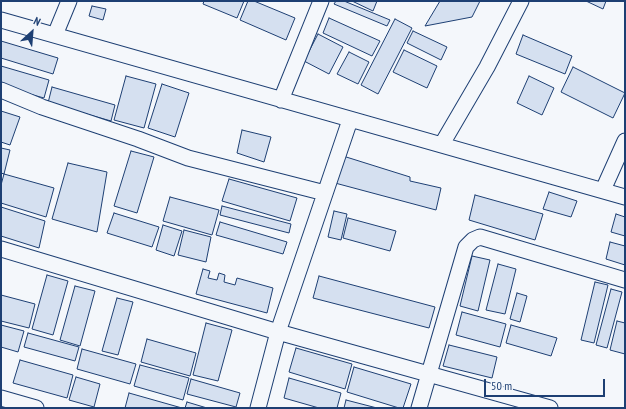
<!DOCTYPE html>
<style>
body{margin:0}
#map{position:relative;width:626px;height:409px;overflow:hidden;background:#f4f7fb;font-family:"PT Sans Narrow",sans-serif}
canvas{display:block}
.frame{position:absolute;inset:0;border:2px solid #1d3f73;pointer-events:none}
.north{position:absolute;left:12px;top:12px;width:40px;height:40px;-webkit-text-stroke:3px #f4f7fb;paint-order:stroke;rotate:26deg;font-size:11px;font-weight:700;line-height:16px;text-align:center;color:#1d3f73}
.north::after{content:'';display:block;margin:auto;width:14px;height:18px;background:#1d3f73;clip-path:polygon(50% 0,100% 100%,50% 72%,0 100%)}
.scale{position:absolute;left:484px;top:379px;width:121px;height:18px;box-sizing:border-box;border:2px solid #1d3f73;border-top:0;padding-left:5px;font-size:12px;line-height:14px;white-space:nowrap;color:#1d3f73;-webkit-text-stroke:3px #f4f7fb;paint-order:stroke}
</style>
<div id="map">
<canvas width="626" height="409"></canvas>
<div class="frame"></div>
<div class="north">N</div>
<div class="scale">50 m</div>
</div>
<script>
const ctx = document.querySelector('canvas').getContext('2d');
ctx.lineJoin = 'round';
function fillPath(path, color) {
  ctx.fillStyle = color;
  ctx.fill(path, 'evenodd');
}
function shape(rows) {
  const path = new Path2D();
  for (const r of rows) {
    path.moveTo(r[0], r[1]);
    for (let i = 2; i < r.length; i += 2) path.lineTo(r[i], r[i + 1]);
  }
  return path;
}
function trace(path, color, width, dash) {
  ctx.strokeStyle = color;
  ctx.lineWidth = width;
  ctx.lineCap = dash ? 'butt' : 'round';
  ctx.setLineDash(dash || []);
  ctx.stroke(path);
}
const building = shape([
 [204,1,244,1,237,18,203,4,204,1],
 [248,1,254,1,295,18,286,40,240,20,248,1],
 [336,1,344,1,390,20,387,26,334,4,336,1],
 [352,1,377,1,373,11,352,1],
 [440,1,480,1,472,17,425,26,440,1],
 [586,1,606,1,603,9,586,1],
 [92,6,106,9,103,20,89,16,92,6],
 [329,18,380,41,372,56,323,33,329,18],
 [395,19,412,28,378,94,361,85,395,19],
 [413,31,447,47,441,60,407,43,413,31],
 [318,34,343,47,329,74,304,61,318,34],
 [523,35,572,56,565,74,516,54,523,35],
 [1,41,58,58,53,74,1,58,1,41],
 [404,50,437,66,427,88,393,72,404,50],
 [349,52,369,62,358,84,337,74,349,52],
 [1,66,49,80,44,98,1,86,1,66],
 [573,67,625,93,613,118,561,92,573,67],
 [126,76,156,84,144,128,114,120,126,76],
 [529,76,554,88,542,115,517,103,529,76],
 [162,84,189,93,175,137,148,128,162,84],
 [52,87,115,105,111,121,48,103,52,87],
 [1,111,20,117,10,145,1,142,1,111],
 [242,130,271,137,264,162,237,153,242,130],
 [1,148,10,150,4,174,1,173,1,148],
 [131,151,154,157,137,213,114,206,131,151],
 [343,156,410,177,410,181,441,188,436,210,335,183,343,156],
 [68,163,107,172,97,232,52,219,68,163],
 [4,174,54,188,46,217,1,203,1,185,4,174],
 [229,179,297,198,290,221,222,201,229,179],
 [549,192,577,201,571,217,543,209,549,192],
 [475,195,543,214,535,240,469,220,475,195],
 [170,197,219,210,212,235,163,221,170,197],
 [222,206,291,224,289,233,220,215,222,206],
 [1,207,45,221,39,248,1,236,1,207],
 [334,211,347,214,341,240,328,237,334,211],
 [114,213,159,227,152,247,107,233,114,213],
 [616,214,625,217,625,236,611,232,616,214],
 [348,218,396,231,390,251,343,238,348,218],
 [220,222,287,242,283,254,216,235,220,222],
 [163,225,182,231,174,256,156,250,163,225],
 [184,230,211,237,206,262,178,255,184,230],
 [610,242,625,246,625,265,606,259,610,242],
 [472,256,490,260,478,311,460,306,472,256],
 [498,264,516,269,505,314,486,310,498,264],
 [203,269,210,271,208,278,217,280,219,273,225,275,224,282,235,285,237,278,273,288,267,313,196,294,203,269],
 [47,275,68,281,53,335,32,329,47,275],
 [319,276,435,307,429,328,313,298,319,276],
 [595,282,608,285,594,343,581,340,595,282],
 [75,286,95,291,80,346,60,340,75,286],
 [611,289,622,292,607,348,596,345,611,289],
 [517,293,527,296,520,322,510,319,517,293],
 [1,295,35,304,29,328,1,321,1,295],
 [117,298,133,302,118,355,102,351,117,298],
 [462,312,506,324,500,347,456,335,462,312],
 [617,321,625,323,625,354,610,350,617,321],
 [206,323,232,330,218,381,193,375,206,323],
 [1,325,24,331,18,352,1,347,1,325],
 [511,325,557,338,551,356,506,343,511,325],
 [28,333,79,347,75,361,24,347,28,333],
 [147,339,196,353,190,376,141,362,147,339],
 [449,345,497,357,492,378,443,366,449,345],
 [296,348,352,364,345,389,289,372,296,348],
 [82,349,136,364,130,384,77,369,82,349],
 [20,360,73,375,67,398,13,383,20,360],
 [140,365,189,378,183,400,134,386,140,365],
 [354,367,411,384,403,408,399,408,347,392,354,367],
 [76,377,100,384,94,407,69,400,76,377],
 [289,378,341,393,337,408,319,408,284,398,289,378],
 [191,379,240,393,236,407,187,394,191,379],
 [129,393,182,408,125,408,129,393],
 [346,400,377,408,344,408,346,400],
 [187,402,207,408,185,408,187,402]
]);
fillPath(building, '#d5e0f0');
trace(building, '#1d3f73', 1);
const street = shape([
 [1,20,625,197],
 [55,35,69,1],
 [1,90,42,107,138,139,188,158,325,193],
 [281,100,321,1],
 [442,144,487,67,521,1],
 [603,190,625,141],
 [1,249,278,332,550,408],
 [1,398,36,408],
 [258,408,278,332,350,120],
 [419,408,466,247,473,240,480,237,625,280]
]);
trace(street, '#1d3f73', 17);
trace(street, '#f4f7fb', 15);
</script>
